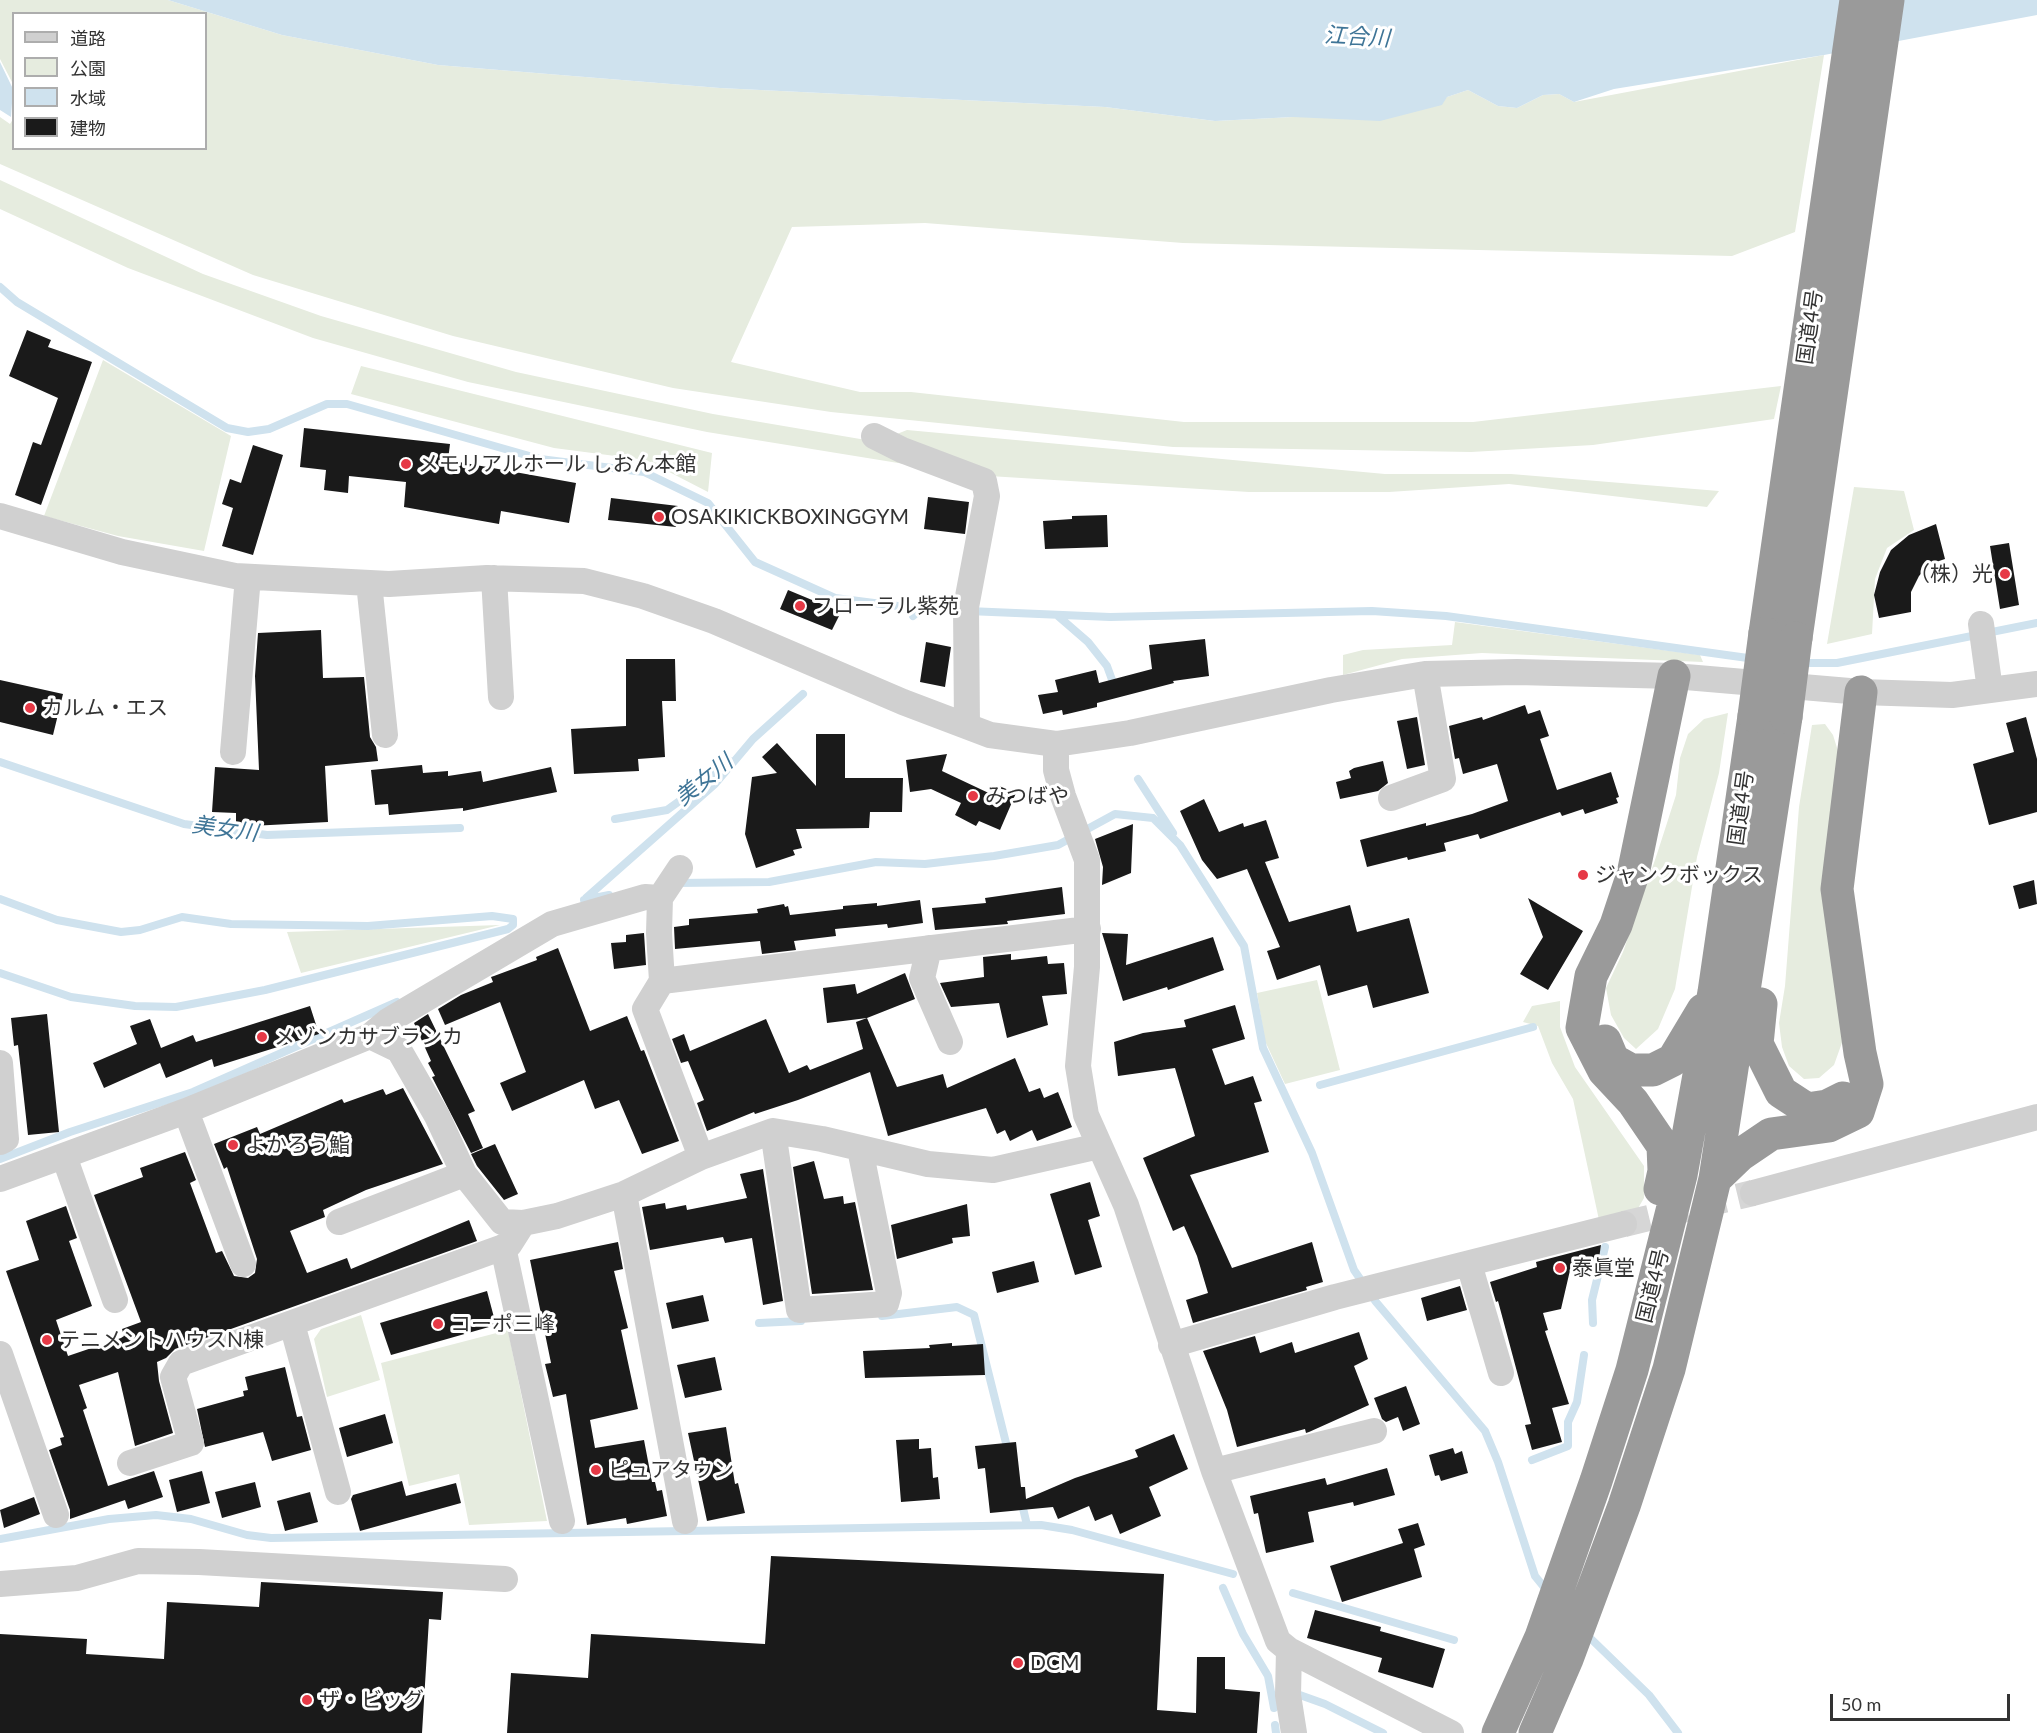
<!DOCTYPE html>
<meta charset="utf-8">
<style>
body{margin:0}
#map{position:relative;width:2037px;height:1733px;overflow:hidden;background:#fff;font-family:Lato,"Noto Sans JP",sans-serif}
canvas{display:block}
.legend{position:absolute;left:12px;top:12px;width:195px;height:138px;box-sizing:border-box;background:#fff;border:2px solid #adadad;margin:0;padding:8px 10px;list-style:none;font-size:18px;color:#333}
.legend li{display:flex;align-items:center;gap:12px;height:30px}
.legend b{width:30px;border:2px solid #adadad}
.scale{position:absolute;left:1830px;top:1694px;width:180px;height:27px;box-sizing:border-box;border:3px solid #333;border-top:0;padding-left:8px;font-size:18px;line-height:21px;white-space:nowrap;color:#333;-webkit-text-stroke:4px #fff;paint-order:stroke}
</style>
<div id="map">
<canvas width="2037" height="1733"></canvas>
<ul class="legend">
<li><b style="height:8px;background:#d0d0d0"></b>道路</li>
<li><b style="height:16px;background:#e6ecdf"></b>公園</li>
<li><b style="height:16px;background:#cfe2ee"></b>水域</li>
<li><b style="height:16px;background:#1a1a1a"></b>建物</li>
</ul>
<div class="scale">50 m</div>
</div>
<script>
const ctx = document.querySelector('canvas').getContext('2d');
ctx.lineJoin = 'round';
function fillPath(path, color) {
  ctx.fillStyle = color;
  ctx.fill(path, 'evenodd');
}
function shape(rows) {
  const path = new Path2D();
  for (const r of rows) {
    path.moveTo(r[0], r[1]);
    for (let i = 2; i < r.length; i += 2) path.lineTo(r[i], r[i + 1]);
  }
  return path;
}
function trace(path, color, width, dash) {
  ctx.strokeStyle = color;
  ctx.lineWidth = width;
  ctx.lineCap = dash ? 'butt' : 'round';
  ctx.setLineDash(dash || []);
  ctx.stroke(path);
}
function drawText(font, color, halo, rows, align = 'center') {
  ctx.font = font + ' Lato,"Noto Sans JP",sans-serif';
  ctx.lineWidth = 6;
  ctx.setLineDash([]);
  ctx.textBaseline = 'middle';
  ctx.strokeStyle = halo;
  ctx.fillStyle = color;
  for (const [text, x, y, turn = 0] of rows) {
    ctx.save();
    ctx.translate(x, y);
    ctx.rotate((+turn || 0) * Math.PI / 180);
    ctx.textAlign = isNaN(turn) ? turn : align;
    if (halo) ctx.strokeText(text, 0, 0);
    ctx.fillText(text, 0, 0);
    ctx.restore();
  }
}
fillPath(shape([
 [0,0,168,0,282,35,438,65,720,88,1105,107,1215,121,1293,117,1447,97,1468,90,1498,106,1517,108,1543,95,1559,94,1574,102,1824,55,1795,232,1732,256,1183,243,925,223,792,227,731,362,860,392,911,392,1184,422,1473,422,1781,386,1774,419,1593,445,1471,452,1173,447,831,412,673,388,453,336,253,275,0,164,0,117,10,124,13,119,14,148,206,148,206,14,14,14,13,84,0,59],
 [0,180,203,274,321,316,516,372,713,414,872,441,929,468,707,432,468,382,313,338,128,268,0,209],
 [103,360,231,436,204,551,118,536,44,516],
 [361,366,712,453,708,492,646,460,554,448,351,394],
 [907,430,1385,474,1511,474,1719,491,1707,507,1509,484,1389,492,1249,492,989,476,897,434],
 [1854,487,1904,491,1914,530,1887,548,1875,579,1872,634,1827,644],
 [1455,622,1700,655,1703,662,1482,653,1402,659,1343,675,1343,655,1363,650,1452,645],
 [1728,713,1719,773,1697,857,1675,989,1658,1029,1636,1049,1624,1038,1611,1015,1606,988,1623,952,1657,854,1676,795,1680,758,1688,734,1704,719],
 [1825,724,1833,735,1838,751,1844,1037,1834,1065,1819,1078,1804,1079,1789,1066,1782,1047,1779,1023,1785,986,1799,807,1812,725],
 [500,925,301,973,287,932],
 [1317,980,1340,1070,1285,1084,1265,1041,1257,993],
 [1560,1001,1560,1027,1575,1067,1644,1166,1644,1198,1633,1217,1599,1220,1573,1099,1552,1063,1538,1026,1523,1022,1532,1006],
 [361,1315,380,1380,327,1397,314,1339,321,1329],
 [508,1330,547,1521,469,1525,459,1474,409,1486,381,1363]
]), '#e6ecdf');
fillPath(shape([
 [168,0,2037,0,2037,15,1824,55,1614,89,1574,102,1559,94,1543,95,1517,108,1498,106,1468,90,1447,97,1442,105,1380,121,1293,117,1215,121,1105,107,720,88,438,65,282,35],
 [0,62,13,89,11,117,0,110]
]), '#cfe2ee');
trace(shape([
 [0,287,17,302,227,428,248,432,269,429,327,404,347,404,540,459,644,472,708,503,755,562,835,598,921,609],
 [913,616,921,609,1110,617,1372,611,1446,616,1755,659],
 [1058,616,1088,642,1107,666,1115,688],
 [1800,663,1837,663,2037,623],
 [0,762,184,824,267,835,460,828],
 [1138,779,1173,833],
 [615,819,667,810,706,782,730,761],
 [676,883,769,882,876,862,925,864,994,856,1058,845,1115,814,1153,818,1180,845,1244,946,1263,1048,1312,1153,1354,1270,1376,1302,1485,1431,1498,1462,1535,1576,1548,1592],
 [586,898,715,784,753,739,803,694],
 [0,899,57,920,121,932,140,930,182,917,231,924,368,926,492,916,513,919,513,925,508,929,265,990,176,1007,135,1006,71,997,0,973],
 [584,900,609,895],
 [1320,1085,1533,1027],
 [0,1159,70,1132,193,1092,397,1002],
 [882,1316,957,1307,974,1315,1008,1451],
 [759,1323,801,1321],
 [1593,1323,1592,1300,1605,1247],
 [1532,1460,1568,1446,1568,1422,1577,1402,1584,1355],
 [1021,1500,1027,1525],
 [0,1539,109,1519,156,1515,191,1519,247,1535,271,1538,1041,1525,1072,1530,1233,1574],
 [1223,1588,1243,1634,1268,1676,1274,1708],
 [1293,1593,1454,1640],
 [1586,1634,1649,1695,1678,1733],
 [1297,1694,1325,1704,1383,1733],
 [1275,1725,1276,1733]
]), '#cfe2ee', 8);
fillPath(shape([
 [27,330,51,340,48,347,92,362,41,505,15,495,33,442,41,445,58,398,9,376],
 [304,428,450,444,448,460,576,483,569,523,501,511,499,524,404,507,406,482,349,476,348,493,324,490,326,470,300,467],
 [253,445,283,455,253,555,222,546,233,508,222,504,230,479,241,483],
 [928,497,969,502,965,534,924,529],
 [611,498,678,506,676,527,608,520],
 [1107,515,1108,547,1045,549,1043,521,1072,519,1072,516],
 [1936,524,1945,559,1930,564,1919,576,1911,592,1911,612,1879,618,1874,595,1880,572,1891,550,1909,535],
 [2009,543,2019,605,2000,609,1990,546],
 [788,590,841,612,832,630,780,609],
 [321,630,323,678,364,677,370,737,376,747,378,761,325,766,328,822,251,826,251,823,236,824,236,813,212,812,215,767,259,770,255,676,258,633],
 [1205,639,1209,676,1173,681,1174,683,1097,703,1097,707,1063,715,1062,710,1043,714,1038,695,1058,692,1055,680,1096,670,1099,683,1152,669,1149,645],
 [926,642,951,647,945,687,920,682],
 [626,659,675,659,676,701,662,701,665,757,638,759,639,771,574,774,571,729,626,726],
 [0,680,63,694,53,735,0,722],
 [1525,705,1528,714,1540,710,1549,736,1540,739,1557,790,1611,772,1619,797,1616,798,1618,803,1585,814,1583,809,1562,816,1560,812,1480,839,1478,834,1444,843,1446,851,1408,860,1407,857,1367,867,1360,840,1426,823,1426,826,1472,814,1508,801,1497,764,1463,774,1459,758,1455,759,1449,726,1482,717,1483,720],
 [1417,717,1425,765,1407,769,1397,721],
 [2026,717,2037,759,2037,812,1989,825,1973,764,2014,752,2006,723],
 [816,734,845,734,845,778,903,778,902,812,870,812,869,828,796,829,802,848,793,850,795,855,756,868,745,834,752,777,777,773,762,757,777,743,816,786],
 [947,754,942,771,995,796,999,786,1016,793,1000,830,979,821,976,826,955,815,961,803,931,789,910,792,906,760],
 [1383,761,1388,783,1378,791,1340,799,1336,782,1351,778,1349,771,1354,768],
 [422,765,423,773,448,771,448,776,481,771,483,782,551,767,557,792,463,811,463,808,389,815,388,804,375,805,371,770],
 [1204,799,1219,832,1243,823,1244,827,1266,820,1279,858,1265,862,1289,922,1350,905,1357,932,1409,918,1429,993,1373,1008,1367,985,1328,996,1320,965,1277,980,1267,951,1280,947,1247,869,1217,879,1202,860,1180,811],
 [1133,824,1131,873,1102,885,1103,867,1095,839],
 [2034,880,2037,904,2019,909,2013,886],
 [1062,887,1065,914,1007,921,1008,924,935,930,932,908,986,903,985,898],
 [1528,898,1583,931,1548,990,1520,974,1543,937],
 [920,900,923,923,888,928,887,924,835,929,836,936,794,941,796,950,762,954,760,941,675,949,674,927,689,925,689,919,758,913,757,909,784,904,785,907,788,906,790,915,843,909,843,906,877,903,877,906],
 [644,933,646,965,614,969,611,943,626,942,626,935],
 [1102,933,1128,934,1126,965,1213,937,1224,970,1168,990,1167,987,1123,1001],
 [558,948,590,1031,627,1016,641,1051,644,1050,679,1141,642,1154,619,1100,595,1109,584,1080,512,1111,500,1083,526,1072,500,1002,445,1025,438,1009,461,995,493,982,491,977,494,976,537,960,536,957],
 [1011,954,1011,960,1047,956,1048,964,1064,963,1067,994,1042,996,1048,1025,1007,1038,999,1003,951,1007,940,983,984,977,983,957],
 [905,973,915,999,867,1018,897,1087,943,1074,947,1088,1015,1058,1029,1092,1040,1088,1044,1098,1058,1092,1072,1127,1037,1141,1032,1130,1010,1141,1005,1130,997,1134,986,1108,888,1136,870,1072,798,1100,755,1114,754,1112,707,1131,697,1103,704,1100,688,1061,681,1063,672,1039,684,1034,690,1051,766,1019,789,1073,807,1065,810,1070,863,1049,856,1022,867,1018,827,1023,823,988,855,984,857,994],
 [1235,1005,1245,1039,1212,1049,1225,1085,1253,1076,1262,1101,1254,1103,1269,1152,1190,1175,1232,1268,1312,1242,1323,1282,1306,1287,1307,1290,1193,1323,1186,1300,1208,1293,1197,1256,1184,1226,1173,1231,1143,1158,1195,1136,1175,1068,1118,1076,1114,1042,1143,1033,1186,1027,1184,1020],
 [310,1006,319,1034,214,1067,212,1059,166,1078,160,1063,104,1088,93,1063,137,1044,130,1026,150,1019,161,1048,193,1035,196,1042],
 [47,1014,59,1132,28,1135,18,1045,14,1046,11,1018],
 [428,1014,475,1111,468,1114,483,1148,471,1153,432,1077,435,1076,428,1063,431,1061,414,1023],
 [403,1088,443,1164,366,1190,323,1210,325,1217,290,1231,307,1273,347,1258,351,1269,469,1220,477,1241,175,1349,166,1358,157,1362,159,1381,173,1433,135,1446,118,1372,79,1385,87,1408,83,1410,108,1486,154,1471,163,1497,128,1509,125,1500,70,1519,70,1510,49,1450,62,1445,60,1438,64,1437,6,1271,39,1260,26,1221,66,1206,77,1238,69,1241,92,1306,56,1320,68,1356,121,1338,124,1336,122,1329,141,1322,94,1195,143,1177,140,1168,185,1152,196,1180,190,1183,216,1253,222,1251,234,1276,248,1278,255,1273,257,1259,227,1167,224,1169,214,1144,257,1127,260,1134,342,1099,344,1103,383,1089,386,1095],
 [495,1144,518,1194,504,1200,477,1166,471,1154],
 [814,1161,824,1199,843,1196,844,1204,855,1202,873,1290,812,1294,793,1167],
 [763,1169,783,1301,763,1305,752,1238,725,1243,723,1237,650,1250,642,1207,665,1203,666,1209,686,1205,687,1210,747,1198,740,1174],
 [1090,1182,1100,1216,1088,1220,1102,1267,1075,1275,1050,1194],
 [967,1204,970,1236,952,1238,953,1243,897,1259,891,1225],
 [618,1242,623,1269,614,1271,628,1328,621,1330,638,1409,590,1420,595,1448,644,1440,652,1482,655,1482,657,1491,662,1490,667,1516,627,1524,626,1518,587,1525,566,1394,553,1397,545,1364,551,1363,530,1260],
 [1601,1245,1598,1265,1571,1266,1561,1309,1543,1313,1548,1330,1545,1331,1569,1404,1552,1408,1562,1442,1532,1450,1525,1425,1531,1424,1498,1301,1496,1302,1490,1282,1537,1267,1536,1262],
 [1034,1261,1039,1282,997,1293,992,1272],
 [1460,1286,1467,1310,1427,1321,1421,1298],
 [487,1291,496,1325,391,1355,380,1323],
 [703,1295,709,1321,672,1329,666,1303],
 [1359,1332,1368,1359,1354,1366,1369,1405,1309,1432,1306,1433,1305,1429,1237,1447,1227,1410,1203,1351,1255,1336,1260,1353,1292,1342,1295,1353],
 [952,1343,952,1346,983,1344,985,1375,865,1378,863,1351,930,1348,929,1345],
 [715,1357,722,1390,685,1398,677,1365],
 [285,1367,297,1417,302,1416,311,1450,272,1461,263,1432,205,1447,197,1409,244,1396,243,1391,248,1390,245,1377],
 [1406,1386,1420,1424,1403,1431,1398,1417,1386,1422,1382,1419,1374,1398],
 [385,1414,393,1443,347,1457,339,1428],
 [726,1427,735,1484,738,1483,745,1513,707,1521,688,1433],
 [1174,1434,1188,1469,1149,1487,1161,1516,1120,1534,1112,1514,1095,1521,1089,1506,1058,1519,1053,1507,990,1513,985,1468,978,1469,975,1446,1016,1442,1021,1487,1025,1487,1026,1499,1075,1478,1138,1457,1135,1450],
 [919,1439,919,1449,931,1448,933,1478,938,1477,940,1499,901,1502,896,1440],
 [1453,1448,1455,1454,1462,1451,1468,1473,1441,1481,1439,1475,1435,1476,1429,1455],
 [1387,1468,1395,1495,1354,1506,1353,1502,1308,1512,1314,1542,1266,1553,1258,1513,1254,1514,1250,1496,1325,1478,1327,1485],
 [202,1471,210,1503,177,1512,169,1480],
 [402,1481,406,1496,456,1483,461,1503,360,1531,351,1499,353,1495],
 [255,1482,261,1507,222,1518,215,1492],
 [310,1492,318,1522,285,1531,277,1501],
 [34,1497,40,1514,4,1528,0,1510],
 [1418,1523,1425,1545,1414,1549,1422,1577,1342,1602,1330,1566,1403,1543,1398,1529],
 [771,1556,1164,1574,1157,1710,1196,1713,1197,1657,1225,1657,1225,1689,1260,1692,1257,1733,507,1733,511,1673,588,1678,591,1634,765,1644],
 [261,1582,443,1592,441,1620,429,1619,422,1733,0,1733,0,1634,87,1639,86,1654,164,1659,167,1602,259,1607],
 [1315,1610,1381,1627,1380,1631,1445,1649,1433,1688,1378,1672,1382,1658,1307,1638]
]), '#1a1a1a');
trace(shape([
 [1624,1224,1753,1193]
]), '#d6d6d6', 26, [26, 13]);
trace(shape([
 [874,436,902,450,984,481,987,496,966,607,967,726],
 [0,516,122,552,235,576,389,584,487,578,584,581,643,596,714,621,903,702,990,735,1056,744,1130,733,1331,690,1425,674,1517,672,1674,676,1861,692,1952,695,2037,684],
 [494,578,501,697],
 [369,583,385,735],
 [1981,624,1990,690],
 [1056,744,1056,770,1063,796,1087,860,1087,967,1078,1066,1086,1115,1126,1205,1214,1471,1278,1641,1289,1650,1451,1733],
 [233,752,248,577],
 [1391,798,1443,779,1425,674],
 [929,948,922,978,950,1042],
 [662,981,659,933,660,898,680,868],
 [370,1036,388,1021,552,924,645,897,660,898],
 [0,1063,6,1139,0,1142],
 [186,1111,243,1264],
 [773,1131,799,1310,886,1304,889,1293,860,1149],
 [64,1156,115,1300],
 [701,1157,645,1009,662,981,1088,929],
 [0,1179,186,1111,370,1036,399,1050,437,1116,464,1174,502,1222,523,1223,557,1216,624,1194,701,1157,773,1131,822,1139,928,1164,993,1170,1099,1146],
 [1753,1193,2037,1117],
 [624,1194,685,1521],
 [339,1222,464,1174],
 [503,1247,562,1521],
 [1469,1264,1501,1373],
 [292,1324,338,1492],
 [1171,1345,1335,1297,1624,1224],
 [0,1354,56,1515],
 [130,1463,191,1443,173,1377,181,1363,509,1245,523,1223],
 [1214,1471,1374,1431],
 [0,1584,77,1578,138,1561,199,1562,505,1579],
 [1289,1650,1288,1695,1294,1733]
]), '#d0d0d0', 26);
trace(shape([
 [1765,633,1856,0],
 [1796,638,1888,0],
 [1761,1004,1757,1044,1781,1092,1807,1109,1827,1106,1843,1098],
 [1605,1041,1613,1060,1631,1070,1653,1070,1673,1060,1703,1010],
 [1715,1179,1740,1155,1771,1134,1829,1126,1858,1112,1867,1084,1860,1053,1837,889,1861,692],
 [1660,1189,1664,1171,1663,1146,1633,1102,1604,1071,1582,1028,1591,976,1616,925,1633,874,1674,676],
 [1498,1733,1541,1637,1596,1481,1632,1370,1681,1175,1714,992,1754,716],
 [1535,1733,1567,1659,1624,1506,1669,1369,1715,1179,1786,717]
]), '#9a9a9a', 33);
trace(shape([
 [1754,716,1765,633],
 [1786,717,1796,638]
]), '#9a9a9a', 33);
for (const [x, y, r, color] of [
 [406,464,6,"#e63946"],
 [659,517,6,"#e63946"],
 [2005,574,6,"#e63946"],
 [800,606,6,"#e63946"],
 [30,708,6,"#e63946"],
 [973,796,6,"#e63946"],
 [1583,875,6,"#e63946"],
 [262,1037,6,"#e63946"],
 [233,1145,6,"#e63946"],
 [1560,1268,6,"#e63946"],
 [438,1324,6,"#e63946"],
 [47,1340,6,"#e63946"],
 [596,1470,6,"#e63946"],
 [1018,1663,6,"#e63946"],
 [307,1700,6,"#e63946"]
]) {
  const dot = new Path2D();
  dot.arc(x, y, r, 0, 2 * Math.PI);
  ctx.fillStyle = color;
  ctx.fill(dot);
  trace(dot, '#fff', 2);
}
drawText('21px', '#333', '#fff', [
 ["国道4号",1810,327,-82],
 ["国道4号",1741,808,-82],
 ["国道4号",1653,1286,-76]
]);
drawText('21px', '#333', '#fff', [
 ["メモリアルホール しおん本館",418,464],
 ["OSAKIKICKBOXINGGYM",671,517],
 ["（株）光",1993,574,"right"],
 ["フローラル紫苑",812,606],
 ["カルム・エス",42,708],
 ["みつばや",985,796],
 ["ジャンクボックス",1595,875],
 ["メゾンカサブランカ",274,1037],
 ["よかろう鮨",245,1145],
 ["泰眞堂",1572,1268],
 ["コーポ三峰",450,1324],
 ["テニメントハウスN棟",59,1340],
 ["ピュアタウン",608,1470],
 ["DCM",1030,1663],
 ["ザ・ビッグ",319,1700]
], 'left');
drawText('italic 22px', '#3f7597', '#fff', [
 ["江合川",1357,37,3],
 ["美女川",704,780,-39],
 ["美女川",225,829,8]
]);
</script>
